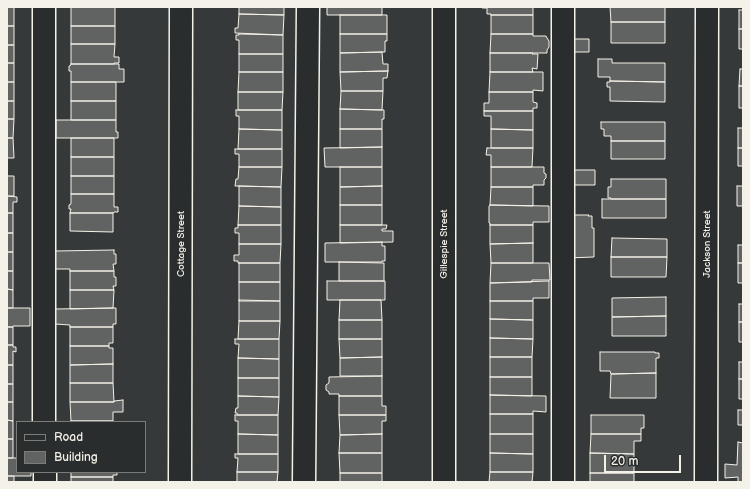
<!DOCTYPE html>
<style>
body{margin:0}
#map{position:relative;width:750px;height:489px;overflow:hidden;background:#363939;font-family:"Balsamiq Sans",sans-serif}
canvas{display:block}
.frame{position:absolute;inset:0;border:8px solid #f4f1e8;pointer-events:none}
.legend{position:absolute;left:16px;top:421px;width:130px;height:52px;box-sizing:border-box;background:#2a2d2e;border:1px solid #7b7b78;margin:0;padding:5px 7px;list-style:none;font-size:12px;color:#f4f1e8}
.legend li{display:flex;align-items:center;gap:8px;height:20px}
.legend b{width:20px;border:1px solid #7b7b78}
.scale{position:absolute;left:604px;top:455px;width:77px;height:18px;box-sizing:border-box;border:2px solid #f4f1e8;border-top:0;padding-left:5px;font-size:12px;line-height:14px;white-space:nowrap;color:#f4f1e8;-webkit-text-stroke:3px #2a2d2e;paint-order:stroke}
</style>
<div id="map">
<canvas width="750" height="489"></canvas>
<div class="frame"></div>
<ul class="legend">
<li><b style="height:5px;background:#2a2d2e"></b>Road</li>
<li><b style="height:11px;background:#616362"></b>Building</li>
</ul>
<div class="scale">20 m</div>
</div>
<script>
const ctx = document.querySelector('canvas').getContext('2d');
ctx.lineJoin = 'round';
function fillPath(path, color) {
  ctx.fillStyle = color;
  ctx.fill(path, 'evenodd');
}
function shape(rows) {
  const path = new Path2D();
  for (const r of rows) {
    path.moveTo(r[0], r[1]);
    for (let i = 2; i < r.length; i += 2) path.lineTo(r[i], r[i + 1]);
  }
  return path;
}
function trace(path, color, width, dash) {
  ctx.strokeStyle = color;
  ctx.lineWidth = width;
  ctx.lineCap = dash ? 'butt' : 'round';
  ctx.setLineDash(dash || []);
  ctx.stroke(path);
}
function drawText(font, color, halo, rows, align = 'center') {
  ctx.font = font + ' "Balsamiq Sans",sans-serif';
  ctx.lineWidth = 3.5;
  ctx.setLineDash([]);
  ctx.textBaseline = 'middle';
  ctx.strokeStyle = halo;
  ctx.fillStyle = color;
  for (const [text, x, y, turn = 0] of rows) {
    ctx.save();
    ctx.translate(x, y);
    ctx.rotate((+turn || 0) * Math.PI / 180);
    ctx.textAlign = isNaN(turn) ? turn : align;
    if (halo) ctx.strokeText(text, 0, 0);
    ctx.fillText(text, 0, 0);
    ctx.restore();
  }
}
const building = shape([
 [7,7,14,7,14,26,7,26,7,7],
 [71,7,115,7,115,26,71,26,71,7],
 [239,7,284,7,284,15,239,14,239,7],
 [327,7,382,7,382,15,327,15,327,7],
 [482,7,533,7,533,15,491,15,491,14,487,14,487,8,482,8,482,7],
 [610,7,665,7,665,22,611,22,610,7],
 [739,10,743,10,743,29,739,29,739,10],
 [239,14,284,15,283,35,235,33,235,28,238,28,239,14],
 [340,15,387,15,387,34,340,34,340,15],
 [491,15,533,15,533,34,491,34,491,15],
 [611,22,665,22,665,43,611,43,611,22],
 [7,26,14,26,14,45,7,45,7,26],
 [71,26,115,26,115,44,71,44,71,26],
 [739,29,743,29,743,49,739,49,739,29],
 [239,34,283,35,283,54,239,54,239,40,236,40,236,35,239,35,239,34],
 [340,34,387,34,387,41,385,41,385,52,340,53,340,34],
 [491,34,533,34,533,36,546,36,547,38,549,41,549,47,547,50,547,53,490,53,491,34],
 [569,39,589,39,589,52,569,52,569,39],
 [71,44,115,44,114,57,119,57,119,63,114,63,114,64,71,64,71,44],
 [7,45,14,45,14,63,7,63,7,45],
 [382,52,383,64,388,64,388,71,340,72,340,53,382,52],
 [490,53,533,53,532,54,538,54,537,69,532,68,533,72,490,72,490,53],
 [239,54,283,54,283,72,239,72,239,54],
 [598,59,612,59,612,63,665,63,665,82,610,81,610,77,598,77,598,59],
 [7,63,14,63,14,82,7,82,7,63],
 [71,64,119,64,119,69,124,69,124,82,71,82,71,71,69,71,69,66,70,66,71,64],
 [740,69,743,69,743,86,739,86,740,69],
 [388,71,387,78,383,78,383,91,341,91,340,72,388,71],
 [239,72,283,72,283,92,238,92,239,72],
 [490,72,543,72,543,91,533,90,533,92,489,92,490,72],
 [610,81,665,82,665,102,610,101,610,87,607,87,607,82,610,82,610,81],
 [7,82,14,82,14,101,7,101,7,82],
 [71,82,116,82,116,101,71,101,71,82],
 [739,86,743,86,743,108,739,108,739,86],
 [341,91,383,91,382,110,340,109,341,91],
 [238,92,283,92,282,110,238,110,238,92],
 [489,92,533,92,533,102,537,103,537,108,533,108,533,111,484,111,484,103,489,103,489,92],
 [7,101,14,101,14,119,7,119,7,101],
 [71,101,116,101,116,120,71,120,71,101],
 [340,109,384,110,384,119,382,119,382,129,340,129,340,109],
 [236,110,282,110,282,130,239,129,239,116,236,116,236,110],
 [484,111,533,111,533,130,491,129,491,116,484,116,484,111],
 [7,119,14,119,13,138,7,138,7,119],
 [56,120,116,120,116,132,118,132,118,138,56,138,56,120],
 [601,122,665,122,665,141,611,141,611,136,604,136,604,129,601,129,601,122],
 [738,128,743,128,743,148,738,148,738,128],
 [239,129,282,130,282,149,238,149,239,129],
 [340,129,382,129,382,147,340,148,340,129],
 [491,129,533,130,533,148,491,148,491,129],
 [7,138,13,138,14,158,7,158,7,138],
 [71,138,114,138,114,157,71,157,71,138],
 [611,141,665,141,665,159,611,159,611,141],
 [382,147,382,167,325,167,324,148,382,147],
 [487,148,533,148,532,167,491,167,491,155,486,155,487,148],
 [738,148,743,148,743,166,738,166,738,148],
 [235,149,282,149,282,167,239,167,239,154,235,154,235,149],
 [71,157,114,157,114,176,71,176,71,157],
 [239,167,282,167,281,187,235,186,236,179,238,179,239,167],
 [340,167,382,167,382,186,340,187,340,167],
 [491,167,544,167,544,173,546,174,546,178,544,180,544,185,533,185,533,187,491,187,491,167],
 [568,170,595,170,595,185,569,185,568,170],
 [7,176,14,176,14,196,7,196,7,176],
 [71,176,114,176,114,194,71,194,71,176],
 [611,179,666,179,666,199,611,199,611,198,608,198,608,187,611,187,611,179],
 [239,186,281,187,281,207,239,206,239,186],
 [382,186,382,205,340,205,340,187,382,186],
 [737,186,743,186,743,206,737,206,737,186],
 [491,187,533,187,533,206,490,205,491,187],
 [71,194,114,194,114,207,118,207,118,212,114,212,113,213,70,213,71,209,69,209,69,205,71,204,71,194],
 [7,196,17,197,17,202,13,202,13,213,7,213,7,196],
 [602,199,666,199,666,218,602,218,602,199],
 [340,205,382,205,382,225,340,225,340,205],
 [490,205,549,206,549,222,533,222,533,225,490,225,490,223,489,223,489,206,490,205],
 [239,206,281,207,281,225,238,225,239,206],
 [7,213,13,213,13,233,7,233,7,213],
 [70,213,113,213,113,232,70,231,70,213],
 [567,215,589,215,588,216,592,216,592,228,594,228,594,257,567,258,567,215],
 [238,225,281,225,281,244,239,244,239,233,235,233,235,228,238,228,238,225],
 [340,225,387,225,386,229,382,229,382,231,393,231,393,242,340,243,340,225],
 [490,225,533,225,533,243,490,244,490,225],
 [7,233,13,233,13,252,7,252,7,233],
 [612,238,667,239,667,257,611,257,612,238],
 [382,242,382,246,385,246,385,261,382,261,382,262,325,262,325,243,382,242],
 [533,243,533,263,491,263,490,244,533,243],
 [239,244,281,244,280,263,238,263,238,261,234,261,234,255,239,255,239,244],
 [738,245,743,245,743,263,738,263,738,245],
 [114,250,114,254,116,254,116,264,113,264,114,271,70,271,70,269,55,269,55,251,114,250],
 [7,252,13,252,13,271,7,271,7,252],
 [611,257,667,257,666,277,611,277,611,257],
 [339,262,384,263,384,281,339,281,339,262],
 [239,263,280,263,280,282,239,282,239,263],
 [491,263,549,263,550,280,532,280,532,282,490,283,491,263],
 [738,263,743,263,743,283,738,283,738,263],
 [7,271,13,271,13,290,7,289,7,271],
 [70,271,114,271,114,277,116,277,116,286,113,286,114,290,70,290,70,271],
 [327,281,385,281,385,300,327,300,327,281],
 [549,281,549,298,533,298,533,301,490,301,490,283,549,281],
 [239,282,280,282,280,301,239,301,239,282],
 [7,289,13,290,13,308,7,308,7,289],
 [70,290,114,290,113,308,70,309,70,290],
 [666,297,666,316,612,317,612,298,666,297],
 [239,300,280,301,280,321,239,321,239,300],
 [340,300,381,300,382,320,339,320,340,300],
 [490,301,533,301,533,320,490,319,490,301],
 [739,304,743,304,743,322,739,322,739,304],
 [7,308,30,308,30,326,13,326,13,327,7,327,7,308],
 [113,308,116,308,116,324,113,324,113,327,70,327,70,325,55,324,55,309,113,308],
 [666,316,666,336,612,336,612,317,666,316],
 [490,319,533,320,533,339,490,338,490,319],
 [339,320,382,320,382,339,339,339,339,320],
 [239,321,280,321,279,339,238,339,239,321],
 [739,322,743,322,743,342,739,342,739,322],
 [7,327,13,327,13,345,7,345,7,327],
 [70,327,113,327,113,343,109,343,109,346,70,346,70,327],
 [490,338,533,339,532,357,490,357,490,338],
 [235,339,279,339,279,359,238,358,239,344,235,344,235,339],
 [339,339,382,339,382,357,340,358,339,339],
 [7,345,13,345,13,347,16,347,16,352,13,351,13,365,7,365,7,345],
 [70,346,109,346,109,348,113,348,113,364,70,365,70,346],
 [600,352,655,352,655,353,659,353,659,358,656,358,656,373,611,374,610,371,600,371,600,352],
 [382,357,382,376,340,376,340,358,382,357],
 [490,357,532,357,532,377,490,377,490,357],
 [238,358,279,359,279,378,238,378,238,358],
 [739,362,743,362,743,379,739,379,739,362],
 [113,364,113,383,70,383,70,365,113,364],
 [7,365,13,365,13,384,7,384,7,365],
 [656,373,656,398,610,398,611,374,656,373],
 [382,376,382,396,339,396,339,394,329,394,329,392,326,390,326,385,329,383,329,377,382,376],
 [490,377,532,377,532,396,490,395,490,377],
 [238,378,279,378,279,397,238,396,238,378],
 [739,379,743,379,743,399,739,399,739,379],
 [70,383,113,383,114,402,70,402,70,383],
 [7,384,13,384,13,402,7,402,7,384],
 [490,395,546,396,546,412,533,411,533,414,490,414,490,395],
 [238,396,279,397,278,415,237,415,237,413,235,413,236,408,238,408,238,396],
 [339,396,382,396,382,406,386,406,386,415,339,415,339,396],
 [123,400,123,412,113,412,113,421,71,421,70,402,114,402,114,401,123,400],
 [7,402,13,402,13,421,7,420,7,402],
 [738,410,743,410,743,425,738,425,738,410],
 [490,414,533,414,533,434,490,434,490,414],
 [235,415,278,415,278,435,238,434,238,421,235,421,235,415],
 [339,415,386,415,386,421,382,421,382,434,340,435,339,415],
 [591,415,644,415,644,428,641,428,641,434,591,434,591,415],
 [7,420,13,421,13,439,7,439,7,420],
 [71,421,113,421,113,422,71,422,71,421],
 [238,434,278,435,278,454,238,454,238,434],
 [382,434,382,453,339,453,340,435,382,434],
 [490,434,533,434,533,454,490,453,490,434],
 [591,434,641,434,641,441,634,441,634,454,590,453,591,434],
 [7,439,13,439,13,458,7,458,7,439],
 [738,442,743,443,743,482,738,482,738,477,725,478,725,464,737,465,738,442],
 [339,453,382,453,382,473,340,473,339,453],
 [490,453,533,454,533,472,490,472,490,453],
 [590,453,634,454,634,473,590,473,590,453],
 [235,454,278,454,278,472,237,472,238,458,235,458,235,454],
 [7,458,17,458,17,472,31,472,31,476,7,476,7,458],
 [71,472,117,472,117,475,113,475,113,477,71,477,71,472],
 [237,472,278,472,277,482,237,482,237,472],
 [490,472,533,472,532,482,489,482,490,472],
 [340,473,382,473,382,482,340,482,340,473],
 [590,473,634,473,634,482,590,482,590,473],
 [7,476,14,476,14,482,7,482,7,476],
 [71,477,113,477,113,482,71,482,71,477]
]);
fillPath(building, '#616362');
trace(building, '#f4f1e8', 1);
const minor = shape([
 [44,7,44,422],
 [444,7,444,482],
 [563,7,563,482],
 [45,472,45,482],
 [180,482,181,7],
 [304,482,308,7],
 [706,482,707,7]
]);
trace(minor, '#f4f1e8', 25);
trace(minor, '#2a2d2e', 22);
drawText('10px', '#f4f1e8', '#2a2d2e', [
 ["Cottage Street",181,244,-90],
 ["Gillespie Street",444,244,-90],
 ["Jackson Street",707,244,-90]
]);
</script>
